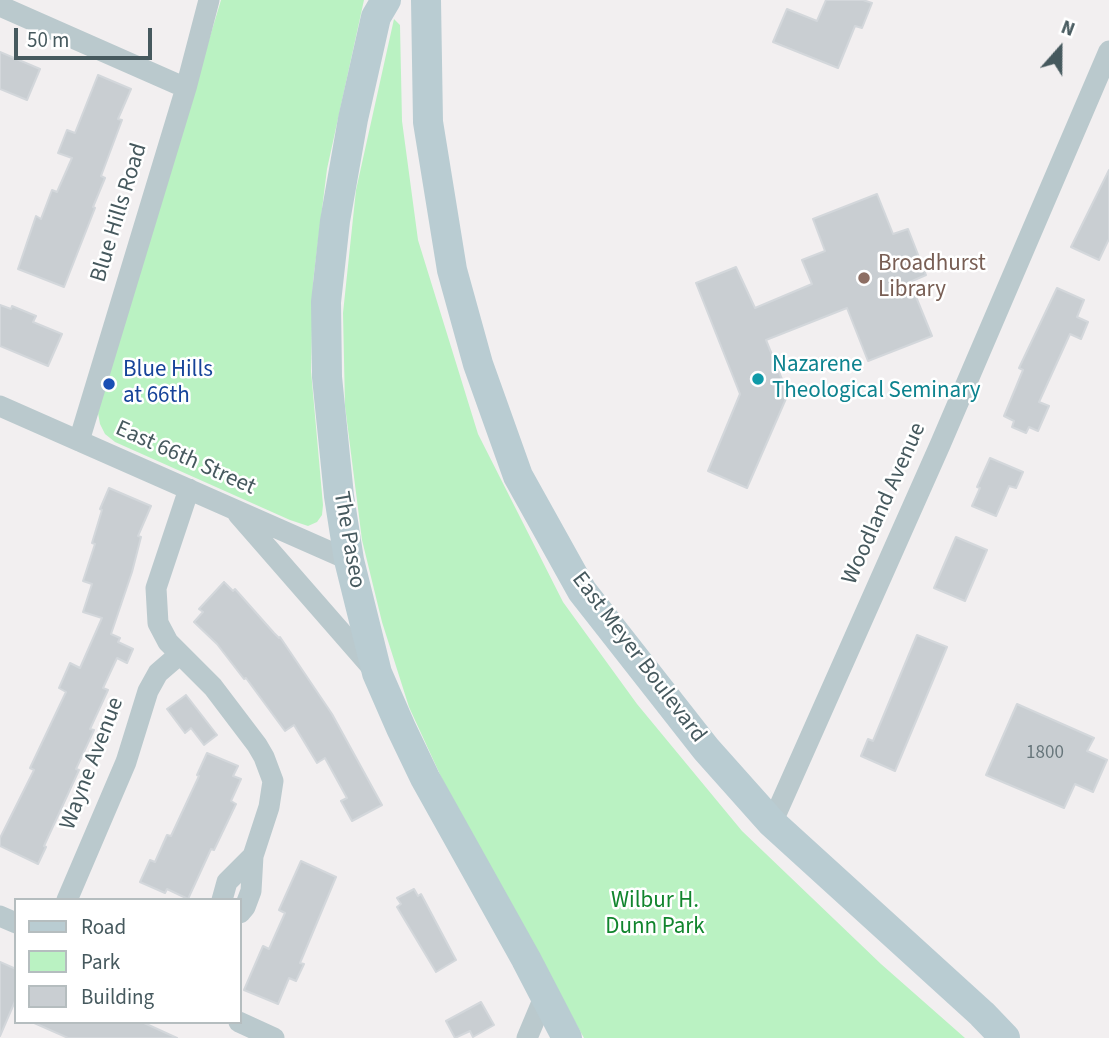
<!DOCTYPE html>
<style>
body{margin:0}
#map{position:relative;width:1109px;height:1038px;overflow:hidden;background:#f2eff0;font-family:"Source Sans 3",sans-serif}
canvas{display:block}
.legend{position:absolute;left:14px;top:898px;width:228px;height:126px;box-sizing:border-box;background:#fff;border:2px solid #b5bdbf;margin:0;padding:9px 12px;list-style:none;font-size:21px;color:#46595e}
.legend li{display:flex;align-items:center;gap:14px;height:35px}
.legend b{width:35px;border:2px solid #b5bdbf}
.north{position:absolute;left:1025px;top:14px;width:70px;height:70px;-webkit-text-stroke:5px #fff;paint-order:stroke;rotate:21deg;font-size:19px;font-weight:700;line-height:28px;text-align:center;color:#46595e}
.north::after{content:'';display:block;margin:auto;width:24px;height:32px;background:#46595e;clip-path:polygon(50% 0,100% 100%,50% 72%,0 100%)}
.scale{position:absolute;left:14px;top:28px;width:138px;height:32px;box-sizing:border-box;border:4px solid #46595e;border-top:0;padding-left:9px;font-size:21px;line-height:24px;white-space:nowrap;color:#46595e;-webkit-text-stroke:5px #fff;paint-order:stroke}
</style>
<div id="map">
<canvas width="1109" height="1038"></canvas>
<ul class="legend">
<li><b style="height:9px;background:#b9ccd2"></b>Road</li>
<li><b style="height:19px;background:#baf2c2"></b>Park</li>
<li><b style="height:19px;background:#c9ced2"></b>Building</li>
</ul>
<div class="north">N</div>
<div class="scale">50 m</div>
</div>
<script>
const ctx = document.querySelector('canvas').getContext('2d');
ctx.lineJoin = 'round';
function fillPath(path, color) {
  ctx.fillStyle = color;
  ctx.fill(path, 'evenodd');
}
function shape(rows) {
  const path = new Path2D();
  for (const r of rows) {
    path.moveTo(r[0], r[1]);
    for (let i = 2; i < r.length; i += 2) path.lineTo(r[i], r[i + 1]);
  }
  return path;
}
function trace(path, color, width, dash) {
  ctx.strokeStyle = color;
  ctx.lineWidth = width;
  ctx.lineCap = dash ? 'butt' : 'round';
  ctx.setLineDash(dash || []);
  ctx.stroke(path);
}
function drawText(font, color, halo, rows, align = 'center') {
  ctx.font = font + ' "Source Sans 3",sans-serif';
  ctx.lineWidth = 5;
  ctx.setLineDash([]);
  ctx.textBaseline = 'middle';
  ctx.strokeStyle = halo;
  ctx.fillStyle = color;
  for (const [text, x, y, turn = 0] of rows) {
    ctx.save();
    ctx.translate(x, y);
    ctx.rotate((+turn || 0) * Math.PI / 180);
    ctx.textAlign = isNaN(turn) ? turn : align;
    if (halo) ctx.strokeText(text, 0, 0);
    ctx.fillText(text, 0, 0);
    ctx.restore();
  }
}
fillPath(shape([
 [221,0,364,0,327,169,313,282,311,371,323,505,322,515,317,522,308,526,290,520,115,442,105,434,100,424,98,413,105,384],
 [394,19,400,25,402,121,418,240,478,434,563,602,637,704,742,831,881,964,965,1038,584,1038,454,805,409,707,382,622,362,540,345,406,343,313,356,190]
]), '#baf2c2');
const building = shape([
 [826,0,863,0,872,3,862,28,855,26,838,68,773,42,787,9,817,21,826,0],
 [0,52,40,69,27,100,0,89,0,52],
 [98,75,131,89,118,119,122,120,101,176,105,178,93,207,95,208,64,287,18,269,36,216,41,219,52,190,57,192,72,158,58,153,67,130,75,133,98,75],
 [1109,170,1109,239,1099,260,1071,247,1109,170],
 [877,194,893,234,908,229,926,275,910,282,932,336,868,361,847,308,766,340,788,394,747,488,708,471,740,394,696,283,736,267,755,308,812,284,802,260,825,251,813,219,877,194],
 [1057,288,1084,300,1077,317,1088,322,1081,339,1070,334,1039,402,1049,406,1038,431,1029,427,1026,433,1012,427,1014,421,1004,416,1023,370,1019,368,1057,288],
 [0,305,11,309,12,306,36,316,33,322,62,334,48,366,0,346,0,305],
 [990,458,1023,472,1016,488,1009,486,996,516,972,506,980,488,977,487,990,458],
 [109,488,151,506,138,536,141,537,132,572,111,634,120,638,118,642,133,649,127,663,117,658,103,688,108,690,90,729,94,730,76,769,79,770,44,846,46,847,38,864,0,846,0,838,34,770,30,768,66,692,59,688,70,663,80,668,102,618,83,612,92,584,83,581,95,544,92,543,102,510,100,509,109,488],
 [956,537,987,550,965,601,934,588,956,537],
 [224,582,233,591,235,589,274,633,279,638,280,637,332,714,382,805,352,821,341,801,347,798,325,758,317,763,294,725,285,731,246,678,244,679,217,644,194,622,203,612,199,609,224,582],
 [917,635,947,647,895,771,861,756,868,739,873,741,917,635],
 [186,695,217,735,204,745,191,728,185,733,167,709,186,695],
 [1017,704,1094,738,1087,751,1107,760,1093,792,1075,784,1064,808,986,775,1017,704],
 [207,753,238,766,233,776,241,779,231,801,236,804,214,850,211,849,188,899,167,889,165,893,140,882,150,860,155,862,167,835,171,836,199,776,197,775,207,753],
 [301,861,336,877,300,963,304,964,296,981,289,978,278,1004,244,990,263,946,269,949,285,913,279,910,301,861],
 [414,889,418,896,421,894,456,960,436,972,397,907,401,904,397,898,414,889],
 [0,962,16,969,16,999,0,1036,0,962],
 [481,1002,494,1025,473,1037,470,1031,455,1038,446,1021,481,1002],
 [32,1022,142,1022,177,1038,68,1038,32,1022]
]);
fillPath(building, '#c9ced2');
trace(building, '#d3d7db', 2);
trace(shape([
 [0,6,186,88],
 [0,406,349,560],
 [79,441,186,88,209,0],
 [189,489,156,588,158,623,168,642,213,687,257,745,264,757,273,781,269,807,253,856,251,891,245,907,240,913],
 [238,514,375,671],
 [772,823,940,445,1109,51],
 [67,900,126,762,148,691,158,673,180,654],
 [222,900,227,882,253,856],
 [0,916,16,923],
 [239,1022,274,1038],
 [527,1038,545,995]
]), '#bac9cd', 21);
trace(shape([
 [386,0,376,17,353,119,335,221,326,302,327,377,339,496,349,560,377,673,401,728,425,778,526,959,567,1038],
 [426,0,428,122,452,270,478,364,518,476,582,591,706,749,772,823,982,1014,1005,1038]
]), '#b9ccd2', 30);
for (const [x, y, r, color] of [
 [864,278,7,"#8d6e63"],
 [758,379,7,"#0f9aa8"],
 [109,384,7,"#1a4fb4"]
]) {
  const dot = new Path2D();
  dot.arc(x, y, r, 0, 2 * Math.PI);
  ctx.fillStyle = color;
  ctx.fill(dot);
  trace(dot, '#fff', 2.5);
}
drawText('19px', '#67767b', null, [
 ["1800",1045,754]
]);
drawText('23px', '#46595e', '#fff', [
 ["Blue Hills Road",120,213,-73],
 ["East 66th Street",185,459,24],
 ["Woodland Avenue",885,504,-66],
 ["The Paseo",348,540,80],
 ["East Meyer Boulevard",638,658,53],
 ["Wayne Avenue",93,764,-69]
]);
drawText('23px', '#785e54', '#fff', [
 ["Broadhurst",878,265],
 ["Library",878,291]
], 'left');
drawText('23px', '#0d838f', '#fff', [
 ["Nazarene",772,366],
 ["Theological Seminary",772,392]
], 'left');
drawText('23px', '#164399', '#fff', [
 ["Blue Hills",123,371],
 ["at 66th",123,397]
], 'left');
drawText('23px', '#11852d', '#fff', [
 ["Wilbur H.",655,902],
 ["Dunn Park",655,928]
]);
</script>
